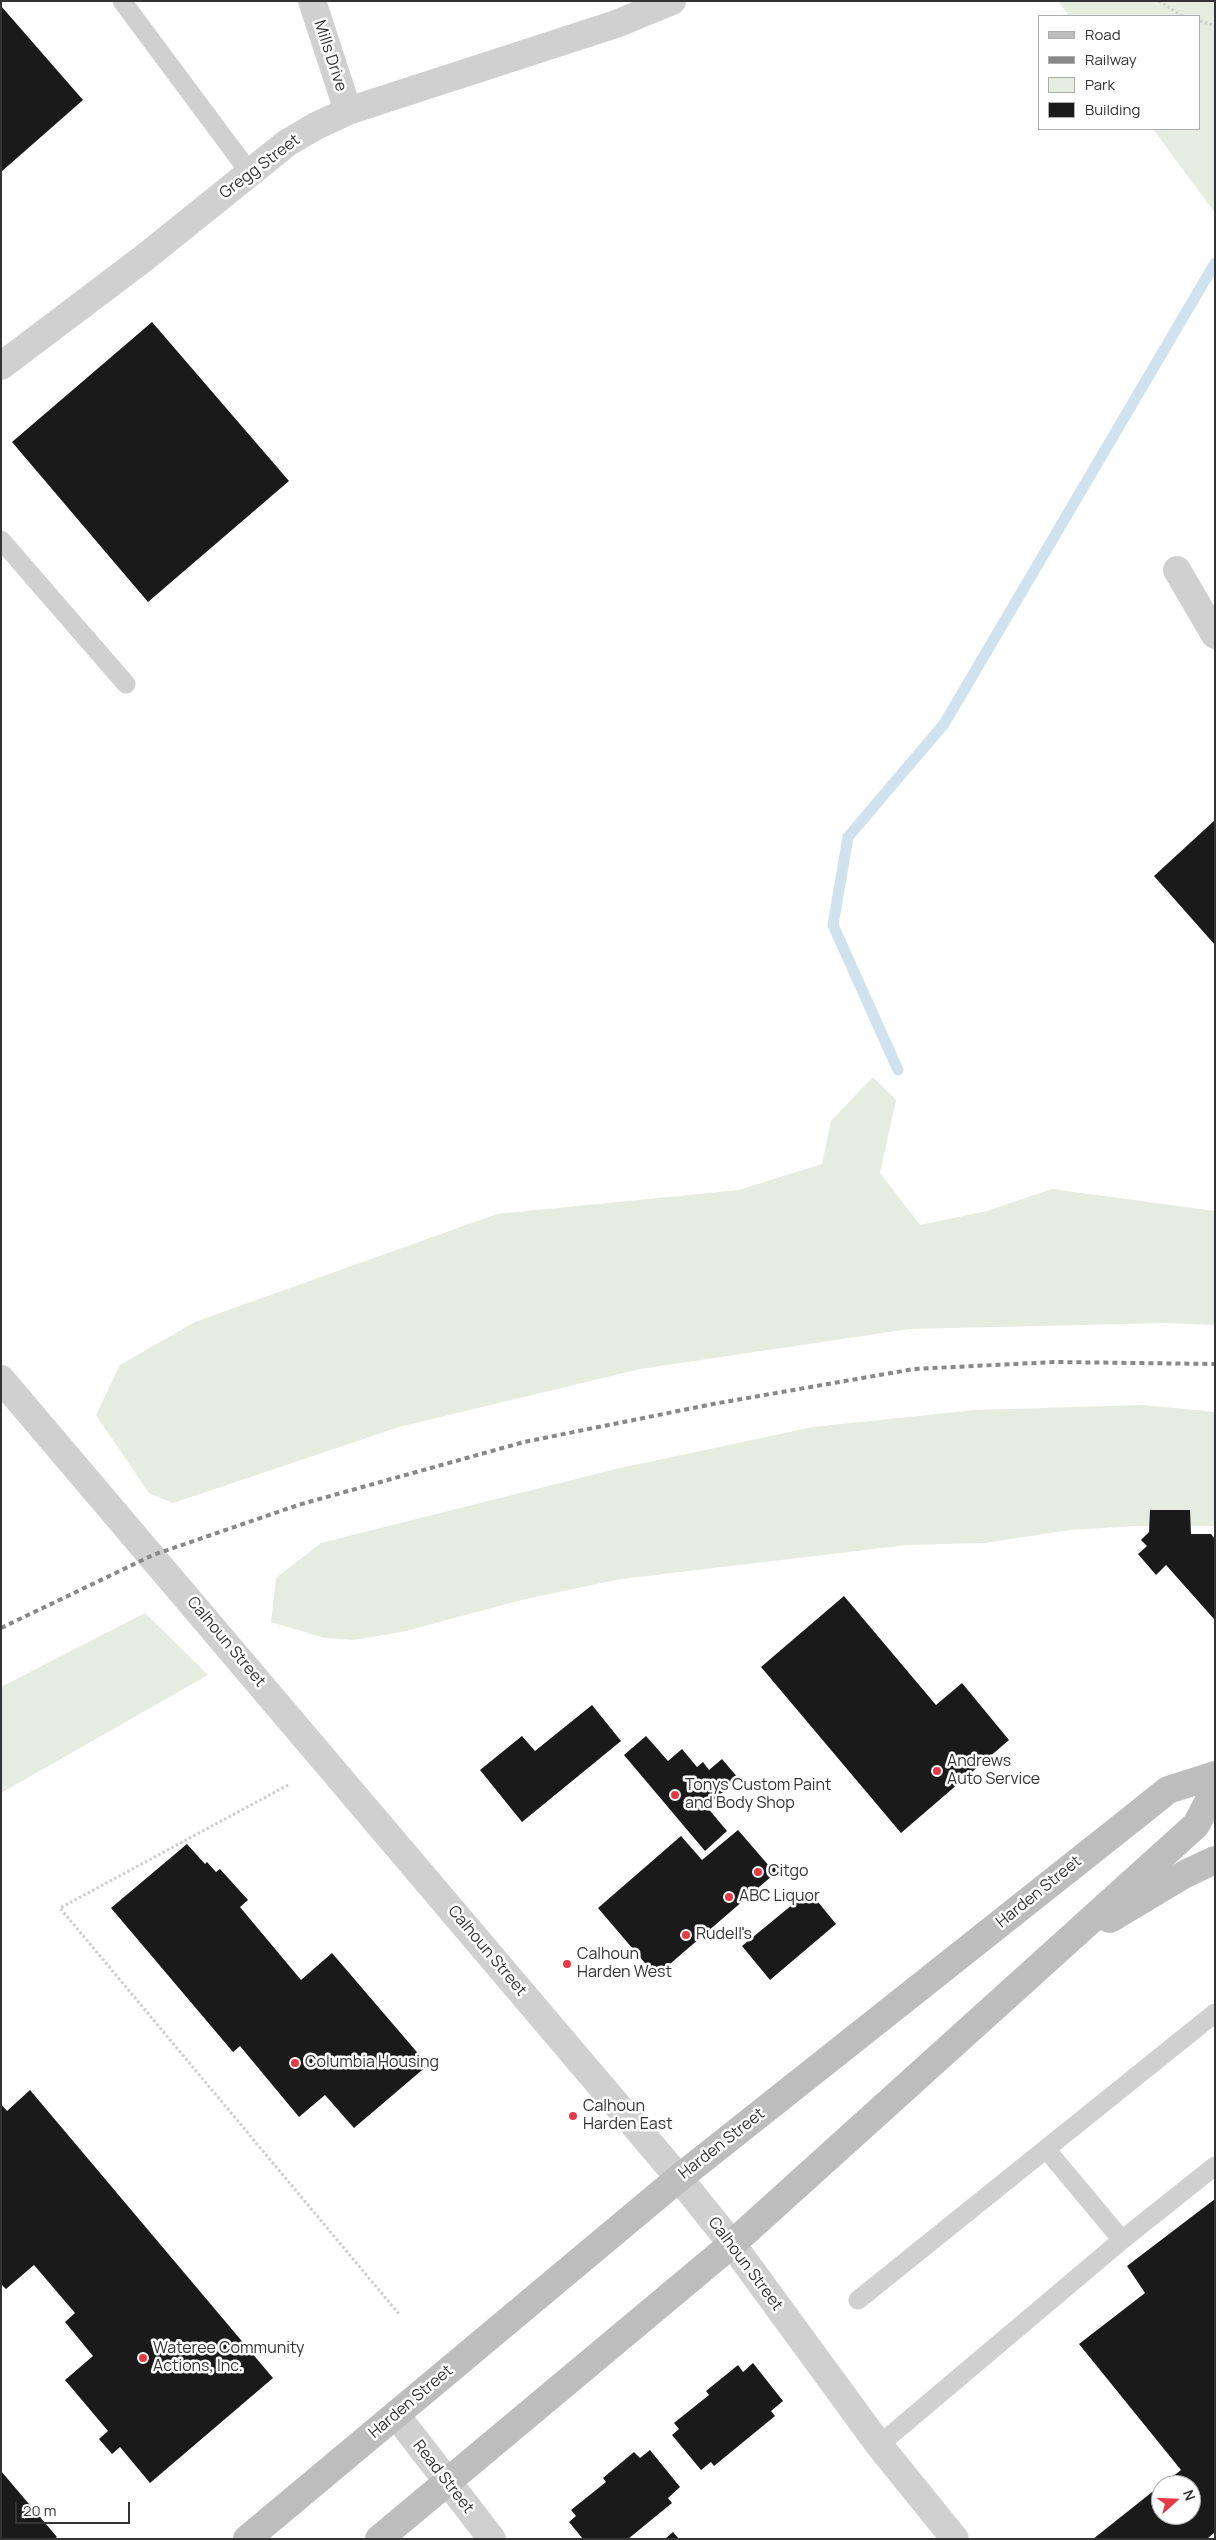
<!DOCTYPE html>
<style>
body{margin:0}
#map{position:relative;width:1216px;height:2540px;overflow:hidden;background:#fff;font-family:Manrope,sans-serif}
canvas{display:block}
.frame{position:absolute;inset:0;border:2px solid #333;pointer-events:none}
.legend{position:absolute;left:1038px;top:15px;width:162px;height:115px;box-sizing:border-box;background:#fff;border:1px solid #adadad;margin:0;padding:6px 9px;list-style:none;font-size:15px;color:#333}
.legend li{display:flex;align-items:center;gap:10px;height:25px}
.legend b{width:25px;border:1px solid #adadad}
.north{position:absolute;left:1151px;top:2475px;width:50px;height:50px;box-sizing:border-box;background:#fff;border:1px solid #adadad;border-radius:50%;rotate:70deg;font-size:14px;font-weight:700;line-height:20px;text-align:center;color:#333}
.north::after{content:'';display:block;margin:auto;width:18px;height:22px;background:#e63946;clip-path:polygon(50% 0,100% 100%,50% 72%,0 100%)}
.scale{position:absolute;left:15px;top:2502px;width:115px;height:22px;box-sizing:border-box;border:2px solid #333;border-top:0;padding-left:6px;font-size:15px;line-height:18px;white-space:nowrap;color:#333;-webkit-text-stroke:4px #fff;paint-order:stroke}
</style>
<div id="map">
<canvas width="1216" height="2540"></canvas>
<div class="frame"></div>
<ul class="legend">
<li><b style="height:6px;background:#bdbdbd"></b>Road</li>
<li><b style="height:6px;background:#888"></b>Railway</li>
<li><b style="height:14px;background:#e6ecdf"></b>Park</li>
<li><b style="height:14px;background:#1a1a1a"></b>Building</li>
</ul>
<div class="north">N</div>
<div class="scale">20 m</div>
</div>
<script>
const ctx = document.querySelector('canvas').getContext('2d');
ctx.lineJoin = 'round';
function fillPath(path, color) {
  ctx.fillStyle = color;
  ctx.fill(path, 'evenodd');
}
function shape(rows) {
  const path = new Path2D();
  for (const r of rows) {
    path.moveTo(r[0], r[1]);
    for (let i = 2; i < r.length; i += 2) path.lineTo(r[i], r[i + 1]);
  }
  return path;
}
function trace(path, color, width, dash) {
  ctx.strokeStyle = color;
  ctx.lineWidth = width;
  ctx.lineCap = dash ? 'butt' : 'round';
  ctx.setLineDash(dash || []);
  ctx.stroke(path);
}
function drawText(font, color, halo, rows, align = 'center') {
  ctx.font = font + ' Manrope,sans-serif';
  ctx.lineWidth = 5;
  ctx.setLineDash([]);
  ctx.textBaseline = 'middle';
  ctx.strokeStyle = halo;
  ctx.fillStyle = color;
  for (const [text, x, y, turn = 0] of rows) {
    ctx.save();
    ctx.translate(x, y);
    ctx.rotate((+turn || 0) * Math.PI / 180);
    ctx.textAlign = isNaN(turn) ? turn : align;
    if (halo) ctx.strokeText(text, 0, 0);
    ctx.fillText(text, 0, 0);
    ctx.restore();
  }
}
fillPath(shape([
 [1058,1,1215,1,1215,213,1153,129,1200,129,1200,16,1069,16],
 [873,1077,896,1100,880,1173,920,1225,987,1211,1052,1189,1215,1211,1215,1325,1166,1323,909,1329,640,1369,399,1427,173,1503,149,1493,96,1415,120,1365,195,1322,497,1214,739,1190,822,1164,831,1121],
 [1142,1405,1215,1412,1215,1526,1136,1526,1069,1530,985,1543,907,1545,621,1579,525,1599,402,1632,353,1640,325,1638,271,1622,276,1578,321,1543,616,1469,813,1427,976,1410],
 [145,1613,208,1675,1,1793,1,1687]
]), '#e6ecdf');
trace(shape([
 [898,1070,833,925,848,837,944,724,1215,263]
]), '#cfe2ee', 11);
fillPath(shape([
 [1,6,83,100,1,172],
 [152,322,289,481,148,602,12,442],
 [1215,820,1215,945,1154,876],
 [1150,1510,1190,1510,1191,1534,1211,1534,1215,1539,1214,1619,1166,1565,1156,1575,1138,1554,1147,1546,1141,1540,1149,1532],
 [844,1596,936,1705,962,1683,1009,1740,901,1833,761,1667],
 [592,1705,621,1741,522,1822,480,1770,522,1736,535,1751],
 [646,1736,668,1761,682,1749,697,1767,703,1762,709,1770,722,1759,739,1779,706,1806,727,1831,705,1851,624,1755],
 [738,1830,770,1867,775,1863,780,1869,656,1976,598,1908,681,1836,702,1860],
 [187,1844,205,1864,207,1862,216,1872,220,1869,248,1900,240,1907,301,1980,332,1953,428,2065,354,2128,325,2095,299,2117,240,2046,233,2052,111,1908],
 [809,1891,836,1924,770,1980,742,1946],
 [30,2090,273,2378,150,2483,120,2447,112,2454,99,2439,108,2431,65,2380,93,2356,65,2322,75,2313,34,2265,6,2289,1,2284,1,2104,7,2111],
 [1215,2199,1215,2532,1207,2539,1093,2539,1161,2485,1161,2515,1191,2515,1191,2485,1162,2485,1181,2470,1079,2344,1145,2293,1127,2266],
 [753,2363,783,2401,771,2411,775,2416,714,2466,711,2462,701,2470,672,2435,679,2429,674,2423,709,2395,706,2391,738,2365,743,2372],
 [650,2450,680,2487,668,2498,672,2503,628,2539,583,2539,569,2522,576,2516,571,2510,606,2482,603,2478,634,2452,640,2458],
 [1,2471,57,2537,54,2539,1,2539],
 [673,2532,679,2539,665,2539]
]), '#1a1a1a');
trace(shape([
 [1159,1,1182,16],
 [1200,21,1215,26],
 [288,1785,60,1908,399,2314]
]), '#cdcdcd', 3, [2.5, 2.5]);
trace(shape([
 [122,1,250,173],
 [1,540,126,684],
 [1046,2149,1122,2240],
 [858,2300,1215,2013],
 [879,2445,1122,2240,1215,2166]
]), '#d0d0d0', 19);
trace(shape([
 [312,1,348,111],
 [1,366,144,258,287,143,316,126,348,111,616,24,672,1],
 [1177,570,1215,635],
 [396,2415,492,2539]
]), '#d0d0d0', 28);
trace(shape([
 [1,1379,679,2178,732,2244,879,2445,955,2539]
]), '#d0d0d0', 28);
trace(shape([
 [1110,1919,1185,1874,1215,1860],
 [247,2539,679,2178,1138,1814,1168,1790,1215,1775],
 [379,2539,732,2244,1196,1825,1215,1789]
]), '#bdbdbd', 28);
trace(shape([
 [1,1628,153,1555,298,1505,524,1442,713,1404,914,1369,1054,1362,1215,1364]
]), '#888', 4, [5, 4]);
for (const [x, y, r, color] of [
 [937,1771,5,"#e63946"],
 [675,1795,5,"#e63946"],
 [758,1872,5,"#e63946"],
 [729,1897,5,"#e63946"],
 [686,1935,5,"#e63946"],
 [567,1964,5,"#e63946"],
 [295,2063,5,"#e63946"],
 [573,2116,5,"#e63946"],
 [143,2358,5,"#e63946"]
]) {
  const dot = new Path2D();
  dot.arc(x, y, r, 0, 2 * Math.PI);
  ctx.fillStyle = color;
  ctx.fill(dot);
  trace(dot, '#fff', 2);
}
drawText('16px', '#333', '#fff', [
 ["Mills Drive",330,56,72],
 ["Gregg Street",260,167,-37],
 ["Calhoun Street",226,1642,50],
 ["Harden Street",1039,1892,-39],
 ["Calhoun Street",487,1951,50],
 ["Harden Street",722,2144,-38],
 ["Calhoun Street",745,2264,53],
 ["Harden Street",411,2402,-40],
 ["Read Street",443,2477,52]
]);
drawText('16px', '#333', '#fff', [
 ["Andrews",947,1762],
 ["Auto Service",947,1780],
 ["Tonys Custom Paint",685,1786],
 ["and Body Shop",685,1804],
 ["Citgo",768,1872],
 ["ABC Liquor",739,1897],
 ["Rudell's",696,1935],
 ["Calhoun",577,1955],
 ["Harden West",577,1973],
 ["Columbia Housing",305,2063],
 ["Calhoun",583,2107],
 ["Harden East",583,2125],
 ["Wateree Community",153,2349],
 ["Actions, Inc.",153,2367]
], 'left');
</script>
